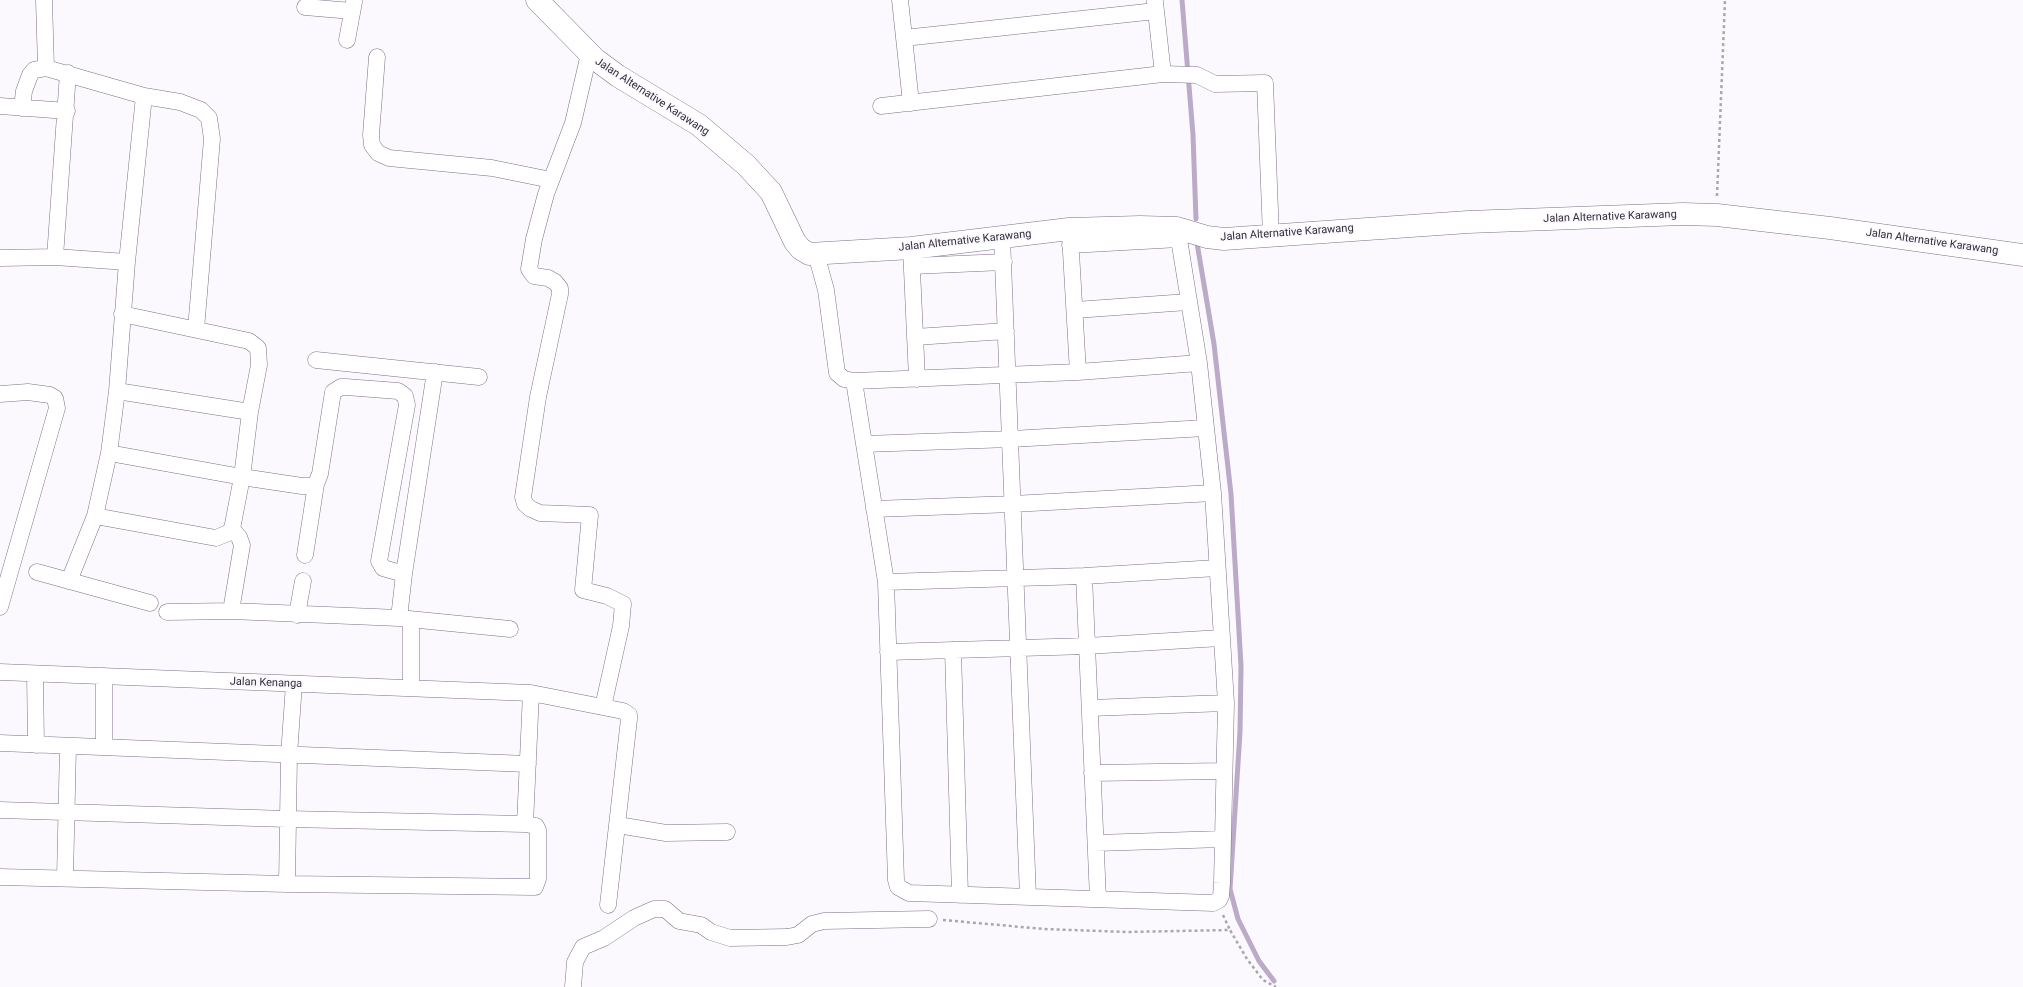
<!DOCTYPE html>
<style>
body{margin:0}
canvas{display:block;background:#fcf9fe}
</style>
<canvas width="2023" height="987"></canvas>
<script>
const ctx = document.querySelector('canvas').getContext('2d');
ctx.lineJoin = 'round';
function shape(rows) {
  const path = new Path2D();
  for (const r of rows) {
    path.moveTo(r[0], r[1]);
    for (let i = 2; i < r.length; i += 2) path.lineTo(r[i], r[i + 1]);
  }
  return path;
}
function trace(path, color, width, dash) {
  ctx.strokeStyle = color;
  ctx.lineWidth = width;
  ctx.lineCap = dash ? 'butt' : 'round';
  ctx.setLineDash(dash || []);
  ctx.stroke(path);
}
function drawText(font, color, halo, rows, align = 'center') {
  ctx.font = font + ' Roboto,sans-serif';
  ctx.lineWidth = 3.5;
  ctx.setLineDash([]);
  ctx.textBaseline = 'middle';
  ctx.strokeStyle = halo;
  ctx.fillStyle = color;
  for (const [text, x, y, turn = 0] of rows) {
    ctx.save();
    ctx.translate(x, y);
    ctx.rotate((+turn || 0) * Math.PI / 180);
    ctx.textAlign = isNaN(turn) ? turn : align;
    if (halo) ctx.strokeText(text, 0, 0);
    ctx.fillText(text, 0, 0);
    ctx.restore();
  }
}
trace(shape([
 [1182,0,1193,135,1196,219],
 [1197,243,1214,344,1231,494,1241,666,1240,732,1230,889,1238,919,1259,961,1274,981]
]), '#bbaac8', 5);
const street = shape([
 [44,0,46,68],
 [900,0,911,103],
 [1155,2,1163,74],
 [305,7,352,11],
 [904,38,1156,11],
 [347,40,354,2],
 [589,54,573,123,546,194,534,239,529,269,534,276,548,278,555,282,560,288,560,294,538,397,523,497,525,504,531,509,540,513,590,515,583,590,607,596,623,604,621,626,603,707],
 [377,57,371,135,372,145,378,153,389,158,492,168,551,180],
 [0,106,67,111],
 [881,106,1163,74,1197,75,1215,84,1265,83,1271,236],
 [22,108,24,91,30,75,34,70,46,68,144,96,180,102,201,110,209,118,212,139,196,329],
 [1070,235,1078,372],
 [1002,237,1028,896],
 [911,248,917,379],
 [816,254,826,290,837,373,844,379,854,381,886,582,896,880,898,887,909,893,1213,903,1219,900,1221,896,1222,883,1226,703,1213,493,1199,363,1179,239,1070,245],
 [55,257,68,73],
 [1,258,55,257,127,262],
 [912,266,1004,262],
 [1075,310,1188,302],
 [915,337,1006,331],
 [316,360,479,377],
 [854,381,1078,372,1199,363],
 [117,391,250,412],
 [0,394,28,392,50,395,55,398,57,408,0,607],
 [864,444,1011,439,1206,428],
 [109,453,242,477,302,486,312,486,316,484,320,474,333,392,341,387,346,387,398,391,405,396,407,405,379,561,383,568,404,574],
 [874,509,1013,504,1213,493],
 [95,516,216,538,228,533,232,529,242,477,250,412,259,365,258,348,249,341,122,314],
 [305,555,316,484],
 [37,572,150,603],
 [1084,576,1098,899],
 [69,581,95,516,109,453,117,391,127,262,144,96],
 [886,582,1084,576,1217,568],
 [231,611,242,545,239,537,232,529],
 [167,612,231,611,399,618,510,629],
 [297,615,303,581],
 [399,618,404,574,435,372],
 [411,620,411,688],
 [953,650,960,895],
 [888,652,1087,646,1221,638],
 [0,672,531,693,623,711,629,715,629,719,608,905],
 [35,674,36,745],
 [1090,708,1226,703],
 [0,743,528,764],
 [104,747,104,676],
 [1092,773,1224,771],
 [0,810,287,819,525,824],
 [618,825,666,833,727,832],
 [1096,843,1223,839],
 [0,877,287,884,535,887,538,879,538,830,536,826,525,824,531,693],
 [65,878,68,746],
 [287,884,289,755,294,684],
 [573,987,575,962,583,947,604,938,634,918,654,909,665,909,679,921,701,925,711,932,730,938,787,937,798,935,812,924,824,921,929,919]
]);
const secondary = shape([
 [537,0,595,59,618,76,699,125,746,165,771,192,795,242,801,249,809,254,911,248,1069,229,1140,227,1177,228,1207,237,1224,239,1468,222,1683,214,1717,215,1830,228,2023,255]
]);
trace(street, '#7e6f89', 17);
trace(secondary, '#7e6f89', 23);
trace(shape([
 [1717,196,1725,0],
 [1223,915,1230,930],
 [943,920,1044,929,1127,932,1230,930,1247,959,1263,980,1276,987]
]), '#aba6ae', 2.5, [3, 3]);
trace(street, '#fff', 16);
trace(secondary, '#fff', 22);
drawText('11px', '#322c37', '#fcf9fe', [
 ["Jalan Alternative Karawang",652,97,33],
 ["Jalan Alternative Karawang",1610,217,-2],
 ["Jalan Alternative Karawang",1287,233,-4],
 ["Jalan Alternative Karawang",965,241,-6],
 ["Jalan Alternative Karawang",1932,242,8],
 ["Jalan Kenanga",266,683,2]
]);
</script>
